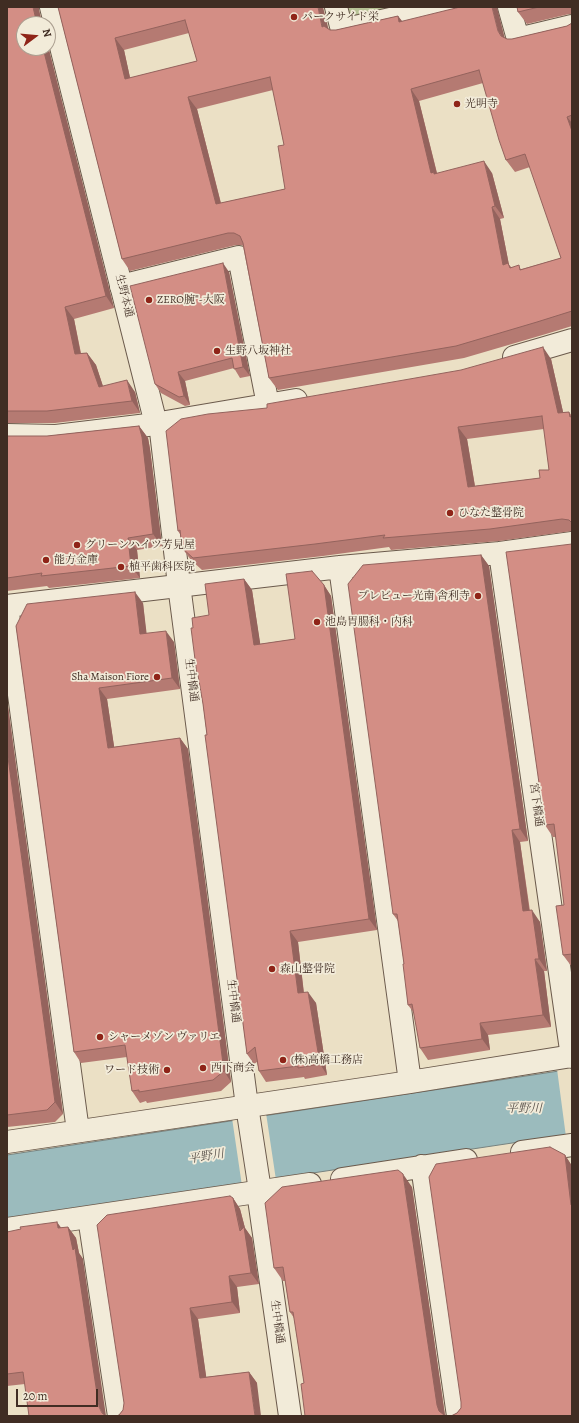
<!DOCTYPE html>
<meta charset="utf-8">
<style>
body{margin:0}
#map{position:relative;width:579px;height:1423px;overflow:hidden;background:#ebe0c5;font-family:Alegreya,serif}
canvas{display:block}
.frame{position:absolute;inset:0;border:8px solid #402d23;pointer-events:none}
.north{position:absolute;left:16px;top:16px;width:40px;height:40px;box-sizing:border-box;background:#f2ebd9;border:1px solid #ab9f90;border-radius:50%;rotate:74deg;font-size:11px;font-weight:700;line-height:16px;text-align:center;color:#402d23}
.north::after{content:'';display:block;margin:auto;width:14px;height:18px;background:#8f2418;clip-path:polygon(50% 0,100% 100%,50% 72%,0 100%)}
.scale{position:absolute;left:16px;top:1389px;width:82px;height:18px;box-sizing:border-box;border:2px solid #402d23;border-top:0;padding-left:5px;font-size:12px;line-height:14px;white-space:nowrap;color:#402d23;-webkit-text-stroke:3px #f2ebd9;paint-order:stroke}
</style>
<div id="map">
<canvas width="579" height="1423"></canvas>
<div class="frame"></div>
<div class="north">N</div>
<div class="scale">20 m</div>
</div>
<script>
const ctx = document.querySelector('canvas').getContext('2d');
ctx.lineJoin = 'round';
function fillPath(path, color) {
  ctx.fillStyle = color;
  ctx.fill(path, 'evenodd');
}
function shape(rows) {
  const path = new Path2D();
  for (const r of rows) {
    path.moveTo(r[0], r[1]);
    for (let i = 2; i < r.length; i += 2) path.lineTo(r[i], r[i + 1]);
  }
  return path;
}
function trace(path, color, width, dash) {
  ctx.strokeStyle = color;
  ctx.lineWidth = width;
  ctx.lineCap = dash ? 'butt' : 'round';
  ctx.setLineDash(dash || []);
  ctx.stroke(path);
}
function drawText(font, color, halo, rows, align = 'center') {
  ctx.font = font + ' Alegreya,"Noto Serif JP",serif';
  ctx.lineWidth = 3.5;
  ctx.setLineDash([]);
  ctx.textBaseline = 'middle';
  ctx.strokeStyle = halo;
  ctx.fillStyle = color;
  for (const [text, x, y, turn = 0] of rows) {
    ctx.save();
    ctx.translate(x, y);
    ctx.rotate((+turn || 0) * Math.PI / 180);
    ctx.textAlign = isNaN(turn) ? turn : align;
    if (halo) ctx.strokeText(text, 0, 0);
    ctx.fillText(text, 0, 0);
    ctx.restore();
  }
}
fillPath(shape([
 [341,7,419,7,353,19,341,9]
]), '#b7c295');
const water = shape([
 [572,1069,572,1134,7,1219,7,1155,572,1069]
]);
fillPath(water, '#9bbbbd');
trace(water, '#77827f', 1);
fillPath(shape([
 [572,1067,572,1136,566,1137,557,1069],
 [266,1113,276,1180,242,1186,232,1118]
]), '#ebe0c5');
const pedestrian = shape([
 [51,7,156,424,160,423,179,585]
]);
const minor = shape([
 [336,7,342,30,443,7],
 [509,7,518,39,572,26],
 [121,286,239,257,268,405],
 [514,357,572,340],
 [160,423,296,400],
 [7,435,56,436,156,424],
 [500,553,572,1057],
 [340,567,410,1082],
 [7,606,340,567,500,553,572,543],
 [7,606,78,1131],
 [7,1142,410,1082,572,1056],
 [522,1152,572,1145],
 [422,1166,458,1416],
 [342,1179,466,1160],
 [89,1217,119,1416],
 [7,1229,310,1184]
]);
const tertiary = shape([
 [179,585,247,1106,259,1184,258,1192,290,1416]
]);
trace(pedestrian, '#6b5a4c', 24);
trace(minor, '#6b5a4c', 24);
trace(tertiary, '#6b5a4c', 24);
trace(pedestrian, '#f2ebd9', 22);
trace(minor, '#f2ebd9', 22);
trace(tertiary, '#f2ebd9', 22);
fillPath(shape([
 [7,7,39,10,114,308,74,319,81,353,87,353,96,365,103,386,135,392,140,413,55,423,7,423],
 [58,7,329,29,330,30,336,30,398,16,402,21,505,38,507,39,512,39,567,26,572,23,572,326,546,334,464,358,278,390,269,378,243,246,242,245,236,245,130,271,122,259],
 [189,33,197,61,130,78,124,50],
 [483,83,506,160,515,172,530,167,561,258,522,269,511,267,509,265,500,219,504,218,492,173,437,173,419,101],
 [273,90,284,145,285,189,221,203,197,109],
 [517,7,572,7,572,14,569,14,527,24,518,12],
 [229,272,250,376,240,378,234,368,185,381,190,405,185,406,161,393,155,384],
 [551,359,563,412,569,412,572,416,572,531,499,541,391,550,389,547,323,556,202,570,191,560,182,548,180,534,178,531,267,408],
 [544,429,549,470,540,478,475,486,467,439],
 [139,426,148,438,150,449,162,546,137,550,140,578,49,588,47,586,7,591,7,436,47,436],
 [572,544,572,967,563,955,564,905,556,837,553,837,545,825],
 [481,555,489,566,528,841,520,842,530,911,540,922,547,971,544,971,551,1027,488,1035,490,1050,428,1060,420,1048,414,1013,408,1005,404,964,398,921,393,914],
 [244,579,252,590,260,644,295,639,324,585,331,596,377,930,298,942,304,993,316,1003,327,1075,305,1079,304,1077,266,1082,259,1071,257,1062,254,1064,247,1054,203,704,199,677,197,675,209,615],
 [143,603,146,633,174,642,180,689,107,699,114,747,180,738,188,749,231,1082,221,1091,147,1103,146,1101,140,1103,132,1091,127,1057,81,1063,74,1052,16,626],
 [7,699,63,1114,55,1122,7,1127,8,1129,7,1129],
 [565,1155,572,1166,572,1416,305,1416,304,1383,294,1318,290,1312,285,1281,283,1281,274,1268,412,1187,445,1415,451,1416,457,1413,461,1408],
 [233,1198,240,1209,245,1228,252,1238,259,1284,237,1287,240,1313,198,1319,206,1377,249,1372,257,1383,119,1415,123,1410],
 [68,1227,76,1238,79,1253,83,1259,25,1384,7,1386,7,1232,61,1228]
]), '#b57a72');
fillPath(shape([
 [33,7,39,7,39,10,42,24,37,24],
 [318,7,323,7,331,39,322,27],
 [492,7,497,7,506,43,509,48,498,31],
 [398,16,407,28,399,22],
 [115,38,124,50,133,91,125,79],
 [48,46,114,308,106,296,43,48,48,48],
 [411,89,419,101,438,178,431,173],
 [188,97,197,109,224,216,216,204],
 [567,117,572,123,572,131],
 [484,161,492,173,504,218,495,206],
 [492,207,500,219,509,265,517,275,503,265],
 [223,263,229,272,250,376,243,367],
 [65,307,74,319,83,366,75,354],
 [543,347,551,359,566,425,558,413],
 [87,353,96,365,107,399,99,387],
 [178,372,185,381,190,405,184,396],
 [127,380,135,392,140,413,132,401],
 [139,426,148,438,150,449,162,546,153,534],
 [458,427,467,439,477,499,468,487],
 [128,538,137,550,140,578,131,566],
 [481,555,489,566,528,841,520,829],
 [244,579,252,590,262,655,254,645],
 [324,585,331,596,377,930,369,919],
 [135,592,143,603,148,645,140,634],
 [166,631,174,642,180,689,172,678],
 [99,688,107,699,116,759,108,748],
 [7,699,63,1114,55,1102,7,750],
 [180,738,188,749,231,1082,224,1071],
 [512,830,520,842,531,923,523,911],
 [532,910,540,922,547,971,539,959],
 [290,931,298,942,305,1004,298,993],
 [535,959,544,971,551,1027,543,1015],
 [308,992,316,1003,327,1075,320,1064],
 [480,1023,488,1035,490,1050,482,1039],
 [565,1155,572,1166,572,1206,571,1205],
 [403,1174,412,1187,445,1416,439,1411,437,1405],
 [233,1198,240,1209,245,1228,252,1238,259,1284,251,1273],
 [57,1222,65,1233,58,1228],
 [68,1227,76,1238,79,1253,83,1259,106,1416,104,1416,99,1407],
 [229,1276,237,1287,240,1313,232,1302],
 [190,1308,198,1319,208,1389,200,1378],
 [249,1372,257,1383,261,1416,255,1416]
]), '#94635d');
const building = shape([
 [7,7,33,7,37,24,24,24,24,48,43,48,106,296,65,307,75,354,87,353,99,387,127,380,132,401,47,411,7,411,7,7],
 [58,7,318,7,322,27,324,26,330,30,336,30,398,16,399,22,460,7,492,7,498,31,501,36,507,39,512,39,567,26,572,23,572,115,567,117,572,131,572,311,537,322,456,346,269,378,243,243,240,236,234,233,228,233,122,259,58,7],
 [185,20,197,61,125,79,115,38,185,20],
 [479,70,499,140,506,160,525,154,561,258,520,270,519,265,510,268,508,263,503,265,492,207,495,206,484,161,434,174,434,172,431,173,411,89,479,70],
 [270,77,284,145,278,146,285,189,216,204,188,97,270,77],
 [517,7,539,7,518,12,517,7],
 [223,263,243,367,234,369,232,358,178,372,184,396,179,397,155,384,130,286,223,263],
 [543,347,558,413,569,412,570,417,572,416,572,523,569,520,562,519,490,529,383,538,385,535,315,544,193,558,182,548,180,530,178,531,166,431,181,419,208,414,267,408,267,404,461,370,543,347],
 [542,416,549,470,539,470,540,478,468,487,458,427,542,416],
 [139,426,142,437,153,534,128,538,131,566,41,576,42,573,7,578,7,436,47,436,139,426],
 [572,544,572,954,563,955,556,906,564,905,554,824,545,825,506,552,572,544],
 [481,555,520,829,512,830,523,911,532,910,539,959,535,959,543,1015,480,1023,482,1039,420,1048,412,1004,408,1005,403,964,404,964,397,914,393,914,348,584,363,565,481,555],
 [312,571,324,585,369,919,290,931,298,993,308,992,320,1064,298,1068,298,1066,259,1071,255,1047,247,1054,205,735,207,735,203,704,198,675,197,675,191,628,193,628,192,618,209,615,205,584,244,579,254,645,295,639,286,574,312,571],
 [135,592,140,634,166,631,172,678,99,688,108,748,180,738,224,1071,213,1080,139,1092,139,1090,132,1091,125,1045,74,1052,16,626,27,604,135,592],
 [7,750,55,1102,47,1110,7,1115,7,750],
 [550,1147,565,1155,571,1205,572,1205,572,1416,305,1416,301,1384,304,1383,293,1312,290,1312,283,1267,274,1268,265,1203,282,1187,398,1170,403,1174,437,1405,439,1411,444,1415,451,1416,457,1413,461,1408,461,1402,429,1177,436,1164,550,1147],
 [230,1196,233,1198,240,1231,244,1227,251,1273,229,1276,232,1302,190,1308,200,1378,249,1372,255,1416,116,1416,119,1415,123,1410,124,1403,97,1225,107,1215,230,1196],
 [57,1222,58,1228,68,1227,73,1250,75,1248,99,1407,102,1413,106,1416,29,1416,23,1372,7,1374,7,1232,21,1229,20,1227,57,1222]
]);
fillPath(building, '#d38e85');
trace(building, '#94635d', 1);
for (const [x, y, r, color] of [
 [294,17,4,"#8f2418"],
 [457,104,4,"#8f2418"],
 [149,300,4,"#8f2418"],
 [217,351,4,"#8f2418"],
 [450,513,4,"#8f2418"],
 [77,545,4,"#8f2418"],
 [46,560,4,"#8f2418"],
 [121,567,4,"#8f2418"],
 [478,596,4,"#8f2418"],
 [317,622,4,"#8f2418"],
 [157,677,4,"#8f2418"],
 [272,969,4,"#8f2418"],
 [100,1037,4,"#8f2418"],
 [283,1060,4,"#8f2418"],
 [203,1068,4,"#8f2418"],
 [167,1070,4,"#8f2418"]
]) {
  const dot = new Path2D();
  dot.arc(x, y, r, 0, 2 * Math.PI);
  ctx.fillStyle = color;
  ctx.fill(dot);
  trace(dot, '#f2ebd9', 1.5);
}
drawText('11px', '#402d23', '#f2ebd9', [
 ["パークサイド栄",302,17],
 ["光明寺",465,104],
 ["ZERO腕⁼-大阪",157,300],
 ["生野八坂神社",225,351],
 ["ひなた整骨院",458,513],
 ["グリーンハイツ芳見屋",85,545],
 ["能方金庫",54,560],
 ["植平歯科医院",129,567],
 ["プレビュー光南 舎利寺",470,596,"right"],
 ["池島胃腸科・内科",325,622],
 ["Sha Maison Fiore",149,677,"right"],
 ["森山整骨院",280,969],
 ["シャーメゾン ヴァリエ",108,1037],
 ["(株)高橋工務店",291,1060],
 ["西下商会",211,1068],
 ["ワード技術",159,1070,"right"]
], 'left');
drawText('11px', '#402d23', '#f2ebd9', [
 ["生野本通",124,296,76],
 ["生中橋通",191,680,83],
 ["宮下橋通",536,805,82],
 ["生中橋通",233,1001,83],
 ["生中橋通",277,1322,82]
]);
drawText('italic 12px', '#57504a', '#f2ebd9', [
 ["平野川",524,1109],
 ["平野川",206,1157,-9]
]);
</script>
